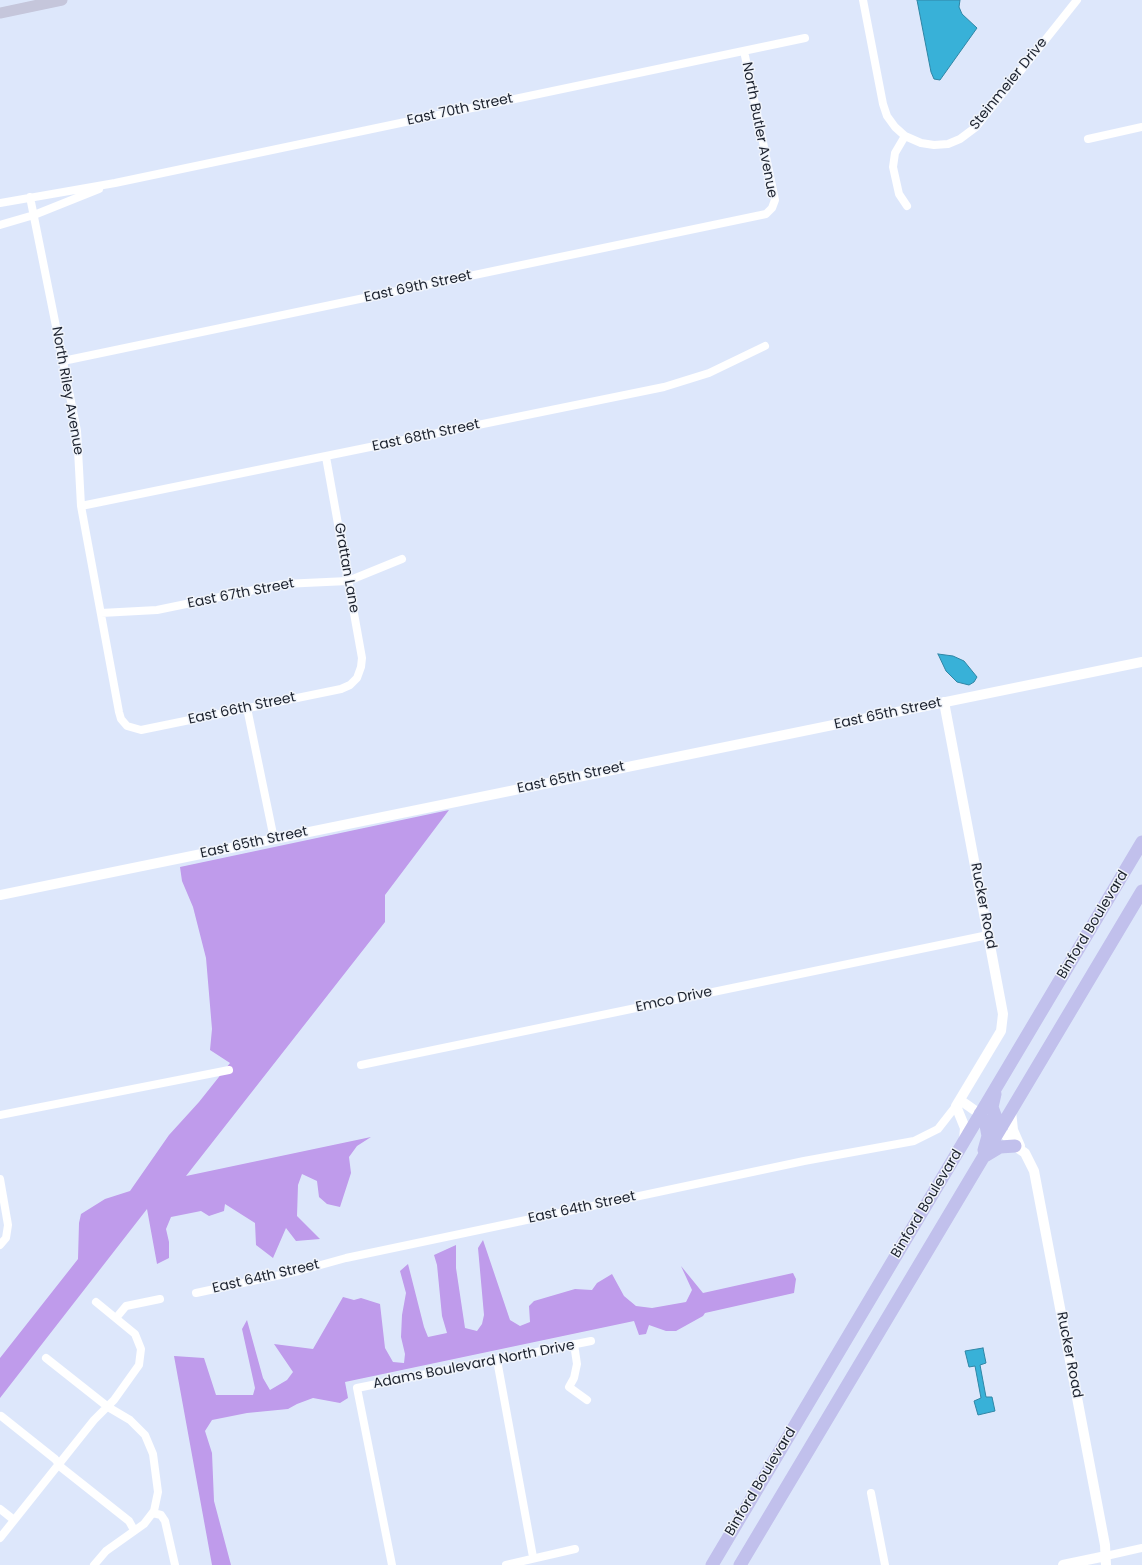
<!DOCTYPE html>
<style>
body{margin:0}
canvas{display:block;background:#dde7fb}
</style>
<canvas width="1142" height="1565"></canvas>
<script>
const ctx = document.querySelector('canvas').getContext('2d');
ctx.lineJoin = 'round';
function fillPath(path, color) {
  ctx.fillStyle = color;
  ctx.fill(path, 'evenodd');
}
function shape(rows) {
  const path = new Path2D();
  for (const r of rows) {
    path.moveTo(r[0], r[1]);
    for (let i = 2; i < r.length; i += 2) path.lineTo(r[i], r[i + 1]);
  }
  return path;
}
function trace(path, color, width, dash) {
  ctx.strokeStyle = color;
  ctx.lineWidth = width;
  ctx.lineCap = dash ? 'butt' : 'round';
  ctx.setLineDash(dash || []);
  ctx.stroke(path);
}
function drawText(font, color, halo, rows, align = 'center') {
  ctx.font = font + ' Poppins,sans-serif';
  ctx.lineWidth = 3;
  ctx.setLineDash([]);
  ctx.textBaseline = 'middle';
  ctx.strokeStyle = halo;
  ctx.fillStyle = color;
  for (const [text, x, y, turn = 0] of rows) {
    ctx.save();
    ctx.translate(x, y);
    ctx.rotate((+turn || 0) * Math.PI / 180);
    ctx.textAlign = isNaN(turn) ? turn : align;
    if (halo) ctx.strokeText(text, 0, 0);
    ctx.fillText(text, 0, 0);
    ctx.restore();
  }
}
fillPath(shape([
 [449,810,385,895,385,922,186,1176,371,1137,357,1146,349,1157,351,1173,340,1207,327,1204,319,1197,317,1181,302,1174,298,1185,297,1216,320,1239,296,1241,286,1228,273,1258,256,1245,255,1223,225,1204,224,1211,209,1216,201,1211,171,1217,166,1229,169,1242,169,1258,157,1264,147,1209,0,1398,0,1358,78,1259,79,1223,81,1214,105,1199,130,1191,169,1135,199,1102,230,1063,210,1050,212,1029,206,958,193,907,182,881,180,867],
 [483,1240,510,1320,520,1326,530,1322,529,1306,534,1301,575,1289,592,1290,597,1283,612,1274,624,1296,636,1306,652,1308,686,1302,692,1290,681,1266,703,1293,793,1273,796,1279,794,1293,705,1313,703,1316,676,1331,666,1331,649,1325,646,1334,639,1335,634,1321,345,1382,348,1398,340,1403,313,1398,297,1404,288,1409,247,1413,212,1420,205,1431,212,1453,214,1501,231,1565,212,1565,174,1356,204,1358,216,1395,253,1395,255,1388,242,1329,247,1320,263,1378,270,1390,287,1380,293,1372,274,1344,313,1349,343,1297,354,1300,361,1298,380,1304,385,1348,393,1362,404,1363,405,1354,401,1337,402,1315,406,1293,400,1271,408,1264,424,1327,428,1337,447,1333,442,1316,437,1265,434,1255,456,1245,456,1268,465,1328,477,1331,482,1324,484,1315,478,1248]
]), '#bf9beb');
const water = shape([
 [917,0,960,0,959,7,962,14,977,28,940,80,934,79,931,72,917,0],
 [938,654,953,656,964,661,977,677,974,682,969,685,957,682,946,671,938,654],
 [983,1348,986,1363,980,1365,986,1397,992,1397,995,1411,978,1415,974,1401,981,1398,975,1366,969,1367,965,1351,983,1348]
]);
fillPath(water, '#38b1d8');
trace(water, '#3086a5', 1);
trace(shape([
 [863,0,883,104,887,116,895,127,905,136,921,143,934,145,948,144,960,139,976,127,1077,0],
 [905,136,895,153,893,167,899,194,907,206],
 [1088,139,1142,127],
 [30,197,77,431,81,506,119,712,121,719,127,726,141,730,341,689,350,685,357,678,361,667,362,658,326,457],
 [0,203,115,183,805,38],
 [0,225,34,215,99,189],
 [63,361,766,214,772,208,775,200,744,51],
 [81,506,664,387,709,373,765,346],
 [101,613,157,610,283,584,348,581,402,559],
 [247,708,274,839],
 [361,1065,988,935],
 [0,1115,229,1070],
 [0,1179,8,1225,6,1238,0,1245],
 [196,1293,299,1271,346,1258,550,1215,804,1161,914,1141,938,1129,956,1106],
 [116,1318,126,1306,160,1299],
 [574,1344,577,1364,574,1378,569,1387,587,1400],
 [46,1358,108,1407,130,1420,145,1435,153,1454,158,1492,154,1511,144,1524,106,1551,94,1565],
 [497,1360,533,1557],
 [1,1416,55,1459,62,1468,129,1521,134,1530],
 [871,1493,885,1565],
 [0,1509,14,1520],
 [153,1513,161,1515,165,1521,175,1565],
 [0,1538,94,1420,114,1400,139,1365,141,1349,135,1334,96,1302],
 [1106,1556,1142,1548],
 [392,1565,357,1388,591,1341],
 [506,1565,575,1549]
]), '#fff', 8);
trace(shape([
 [944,702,1003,1014,1001,1031,956,1106,965,1128,964,1141],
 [0,895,1142,662],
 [960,1100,980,1114],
 [1011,1111,1013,1130,1020,1146],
 [1000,1129,1015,1146,1025,1153,1034,1171,1105,1545,1106,1565],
 [1063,1565,1106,1556]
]), '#fff', 10);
trace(shape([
 [0,13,62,0]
]), '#c5c6db', 11);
trace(shape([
 [995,1094,992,1107,1000,1129],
 [980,1114,986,1125,988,1136,984,1150],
 [985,1156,1000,1147,1015,1146],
 [712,1565,1142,842],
 [740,1565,1142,891]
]), '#c1c0ec', 13);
drawText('14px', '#1c222e', '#f0f4fb', [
 ["Steinmeier Drive",1009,84,-51],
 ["East 70th Street",460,110,-12],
 ["North Butler Avenue",759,130,79],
 ["East 69th Street",418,287,-12],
 ["North Riley Avenue",67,391,80],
 ["East 68th Street",426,436,-12],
 ["Grattan Lane",346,568,80],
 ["East 67th Street",241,594,-11],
 ["East 66th Street",242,709,-12],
 ["East 65th Street",888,714,-12],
 ["East 65th Street",571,778,-12],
 ["East 65th Street",254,843,-12],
 ["Rucker Road",983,906,79],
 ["Binford Boulevard",1093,925,-59],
 ["Emco Drive",674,1000,-12],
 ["Binford Boulevard",927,1204,-59],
 ["East 64th Street",582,1208,-12],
 ["East 64th Street",266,1277,-13],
 ["Rucker Road",1069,1355,79],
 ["Adams Boulevard North Drive",474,1365,-11],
 ["Binford Boulevard",761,1482,-59]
]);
</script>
